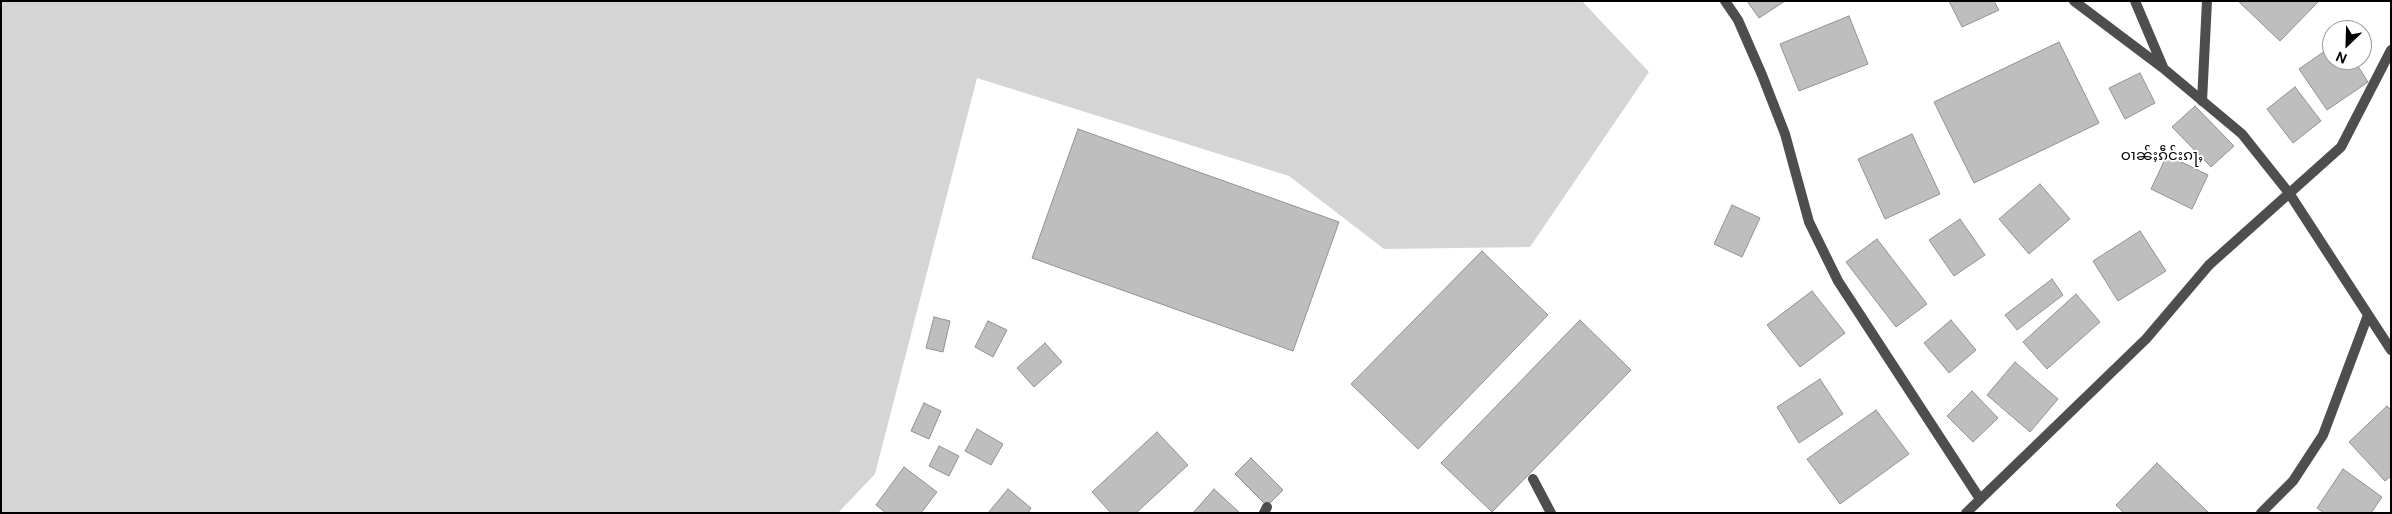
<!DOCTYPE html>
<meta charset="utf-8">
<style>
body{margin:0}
#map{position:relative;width:2392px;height:514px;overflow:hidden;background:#fff;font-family:"DM Sans",sans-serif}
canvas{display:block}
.frame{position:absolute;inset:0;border:2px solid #000;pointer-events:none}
.north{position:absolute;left:2322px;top:20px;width:50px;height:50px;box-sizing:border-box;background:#fff;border:1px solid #999;border-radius:50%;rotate:204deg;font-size:14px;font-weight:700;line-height:20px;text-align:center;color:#000}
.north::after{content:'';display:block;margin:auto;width:18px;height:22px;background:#000;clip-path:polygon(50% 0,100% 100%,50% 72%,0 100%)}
</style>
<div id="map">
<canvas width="2392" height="514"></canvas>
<div class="frame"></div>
<div class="north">N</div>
</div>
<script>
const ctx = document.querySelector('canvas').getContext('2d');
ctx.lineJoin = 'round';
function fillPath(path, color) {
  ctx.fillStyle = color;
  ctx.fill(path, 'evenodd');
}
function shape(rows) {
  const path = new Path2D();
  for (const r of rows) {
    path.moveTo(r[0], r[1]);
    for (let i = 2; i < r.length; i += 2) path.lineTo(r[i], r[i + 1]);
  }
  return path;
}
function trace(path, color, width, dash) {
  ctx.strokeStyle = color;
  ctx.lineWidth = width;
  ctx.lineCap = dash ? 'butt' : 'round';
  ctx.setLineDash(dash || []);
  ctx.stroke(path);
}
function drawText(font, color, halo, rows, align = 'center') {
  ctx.font = font + ' "DM Sans","Noto Sans Myanmar",sans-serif';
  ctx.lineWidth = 4;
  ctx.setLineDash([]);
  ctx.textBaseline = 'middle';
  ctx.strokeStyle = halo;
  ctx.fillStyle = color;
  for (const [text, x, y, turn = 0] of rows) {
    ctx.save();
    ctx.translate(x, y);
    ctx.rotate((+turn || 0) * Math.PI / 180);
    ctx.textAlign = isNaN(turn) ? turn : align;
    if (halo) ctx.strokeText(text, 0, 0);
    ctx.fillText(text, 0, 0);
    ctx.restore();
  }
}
fillPath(shape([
 [1,1,1582,1,1649,72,1530,247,1384,249,1289,176,977,78,875,474,838,513,1,513]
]), '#d5d5d5');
const building = shape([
 [1747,1,1785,1,1759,18,1747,1],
 [1949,1,1994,1,1999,10,1962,27,1949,1],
 [2238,1,2319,1,2280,41,2238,1],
 [1849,16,1868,64,1799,91,1780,44,1849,16],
 [2059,42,2099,123,1974,183,1934,102,2059,42],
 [2332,46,2332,60,2354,60,2368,82,2327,110,2299,69,2332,46],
 [2140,73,2155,103,2125,119,2109,88,2140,73],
 [2295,87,2321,121,2293,143,2267,109,2295,87],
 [2195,106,2234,146,2211,167,2172,127,2195,106],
 [1078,129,1339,222,1293,351,1032,258,1078,129],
 [1912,134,1940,194,1885,219,1858,159,1912,134],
 [2167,155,2208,175,2192,209,2151,189,2167,155],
 [2040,184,2070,219,2029,254,1999,219,2040,184],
 [1732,205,1760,218,1742,257,1714,244,1732,205],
 [1960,219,1985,255,1954,276,1929,240,1960,219],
 [2140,231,2166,271,2118,301,2093,261,2140,231],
 [1877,239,1927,304,1896,327,1846,262,1877,239],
 [1482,251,1548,315,1418,449,1351,384,1482,251],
 [2052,279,2063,295,2017,330,2005,315,2052,279],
 [1812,291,1845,333,1800,367,1767,325,1812,291],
 [2076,294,2100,322,2047,369,2023,342,2076,294],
 [934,317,950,321,943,352,926,348,934,317],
 [1580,320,1631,370,1492,512,1441,463,1580,320],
 [1951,320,1976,350,1949,373,1924,343,1951,320],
 [988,321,1007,330,993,357,975,347,988,321],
 [1045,343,1062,362,1034,387,1017,368,1045,343],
 [2015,362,2058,399,2030,432,1987,395,2015,362],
 [1820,379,1843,414,1799,443,1777,407,1820,379],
 [1972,391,1998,418,1973,442,1947,416,1972,391],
 [924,403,941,411,929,439,911,431,924,403],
 [2387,406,2391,410,2391,476,2385,481,2349,442,2387,406],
 [1876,410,1909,454,1840,504,1807,459,1876,410],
 [977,429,1003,444,991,465,965,451,977,429],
 [1157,432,1188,465,1136,513,1111,513,1092,492,1157,432],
 [939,446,959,456,949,476,929,466,939,446],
 [1251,458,1283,490,1267,506,1235,474,1251,458],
 [2157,463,2209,513,2124,513,2116,505,2157,463],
 [904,467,937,492,921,513,886,513,876,505,904,467],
 [2343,469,2382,497,2371,513,2324,513,2317,508,2343,469],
 [1008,489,1031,508,1028,513,988,513,1008,489],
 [1214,489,1240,513,1193,513,1214,489]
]);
fillPath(building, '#bebebe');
trace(building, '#929292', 1);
trace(shape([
 [2202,101,2207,1],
 [1264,513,1267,507]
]), '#4e4e4e', 10);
trace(shape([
 [1725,1,1738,20,1762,75,1785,134,1809,222,1838,281,1980,499],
 [2074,1,2163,68,2242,134,2289,193,2391,350],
 [2135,1,2163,67],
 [1533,479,1551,513],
 [1966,513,2146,339,2209,265,2341,147,2391,50],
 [2261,513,2293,481,2323,435,2368,315]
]), '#4e4e4e', 10);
drawText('15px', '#000', '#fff', [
 ["ဝၢၼ်ႈၵဵင်းၵႃႇ",2162,156]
]);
</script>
